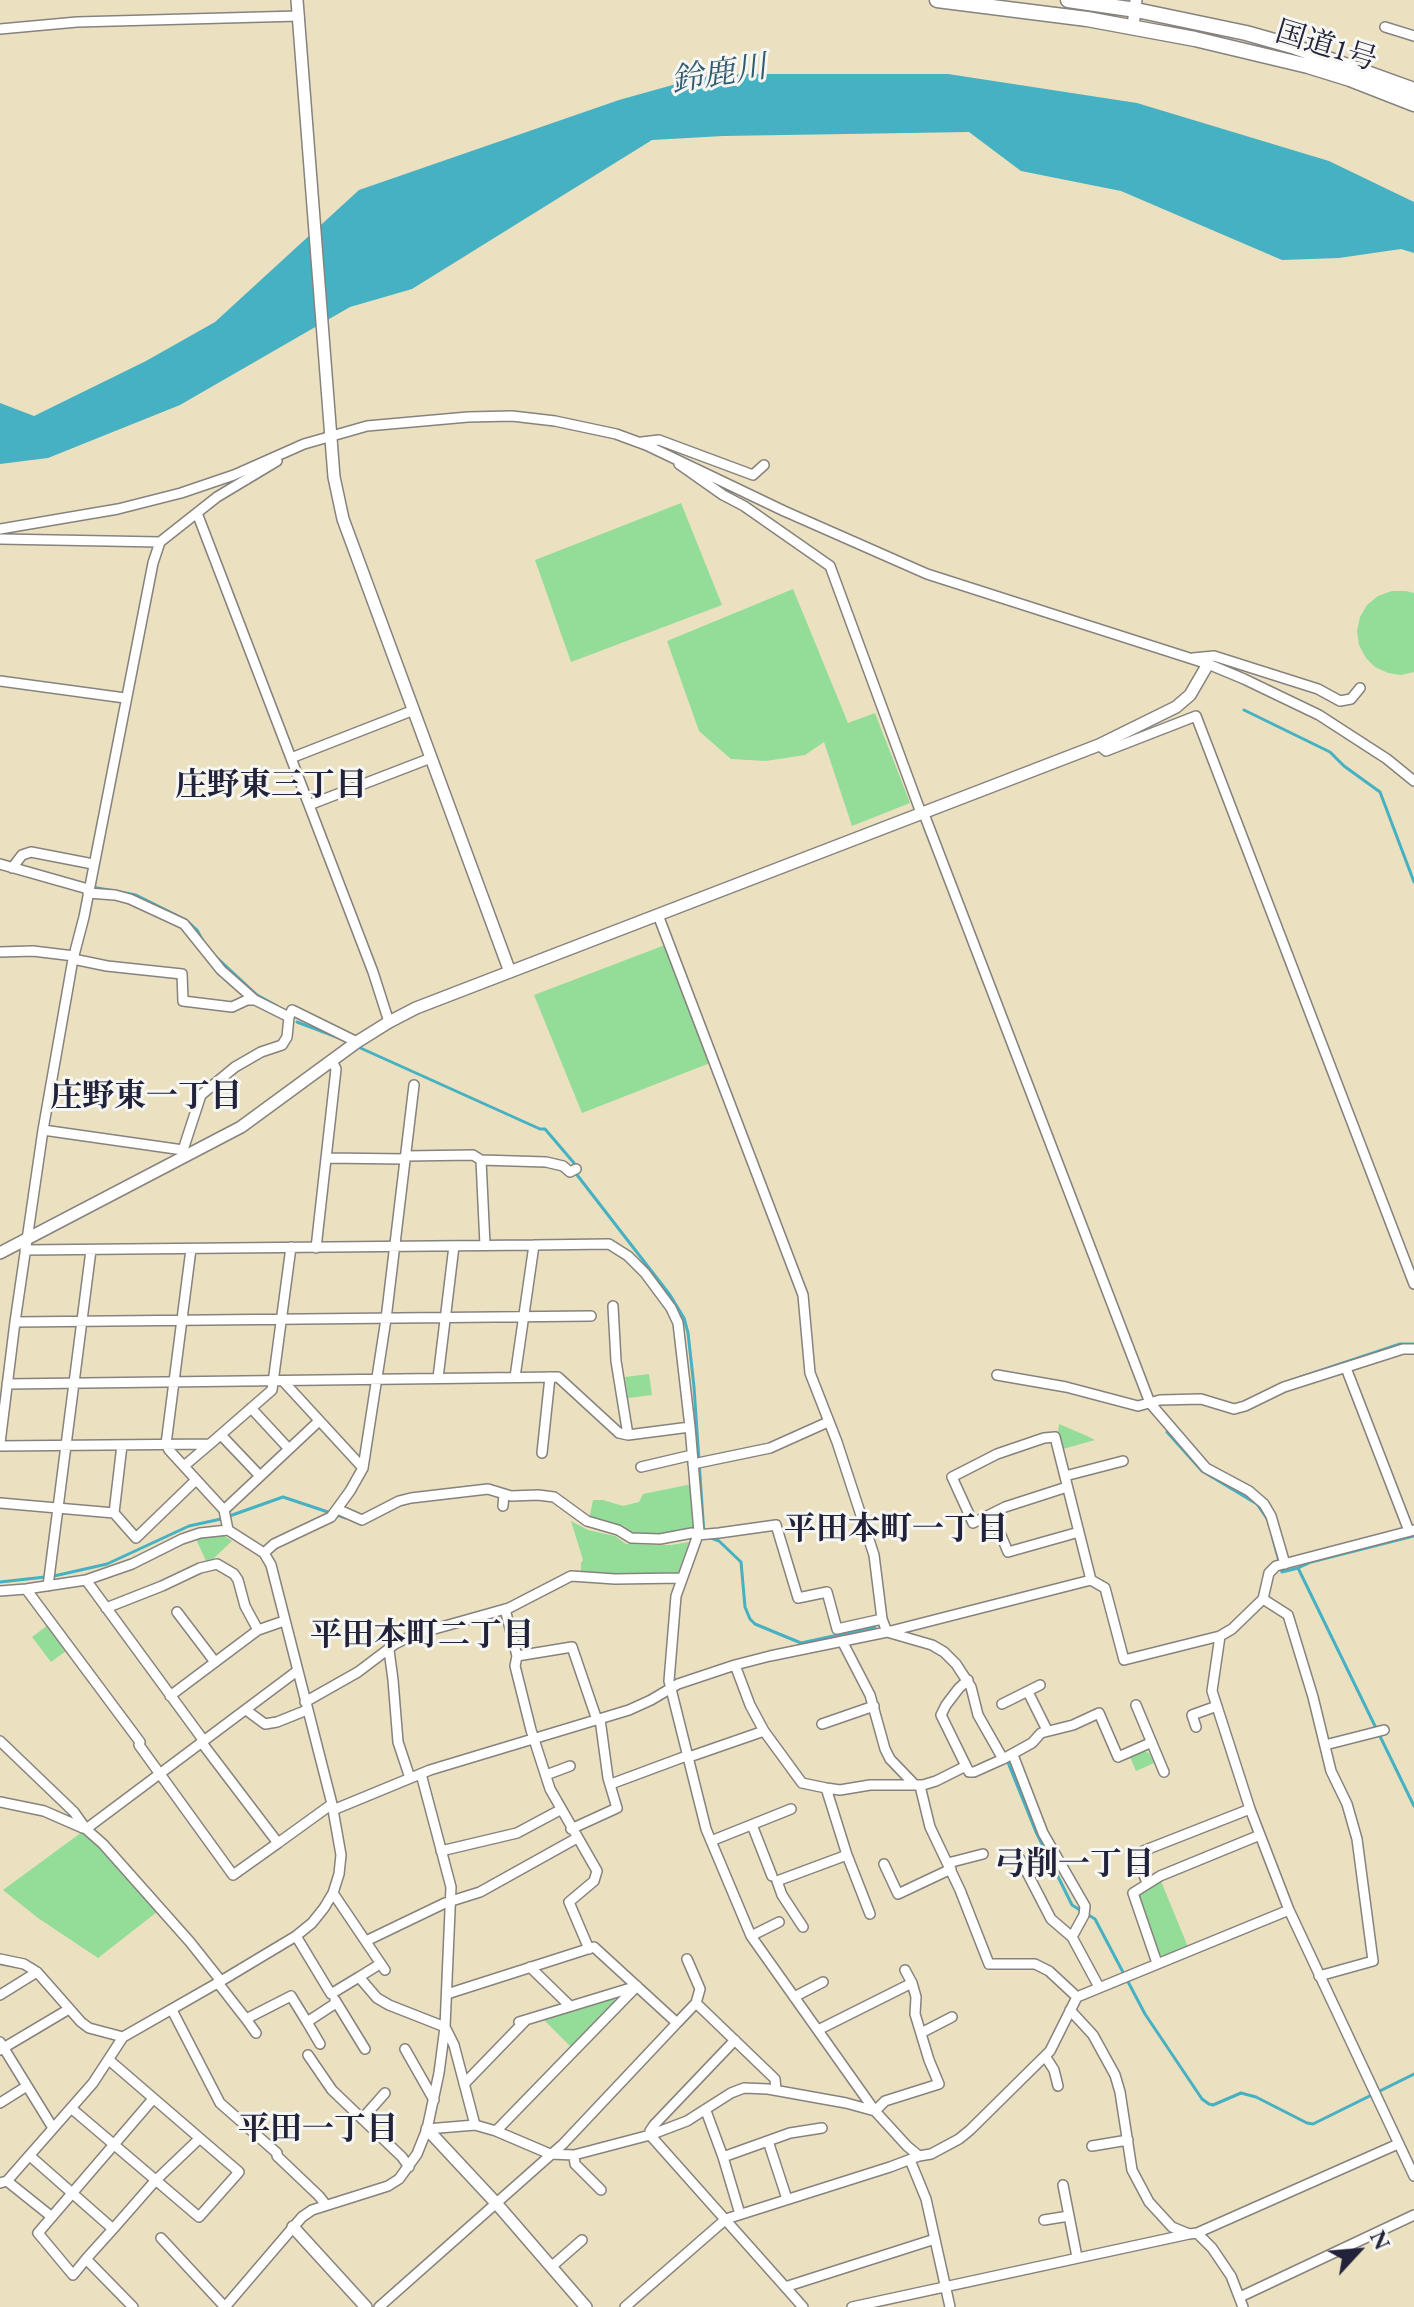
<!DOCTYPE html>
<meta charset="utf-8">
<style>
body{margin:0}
#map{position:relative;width:1414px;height:2307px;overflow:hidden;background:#ebe1c0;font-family:"EB Garamond",serif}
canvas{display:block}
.north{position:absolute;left:1318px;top:2211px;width:80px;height:80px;-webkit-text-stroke:6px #f6f6f2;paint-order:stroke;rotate:64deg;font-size:22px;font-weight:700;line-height:32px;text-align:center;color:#22223b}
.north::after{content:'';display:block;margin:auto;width:28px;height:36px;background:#22223b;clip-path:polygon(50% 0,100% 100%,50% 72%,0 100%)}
</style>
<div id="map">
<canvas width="1414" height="2307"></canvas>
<div class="north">N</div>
</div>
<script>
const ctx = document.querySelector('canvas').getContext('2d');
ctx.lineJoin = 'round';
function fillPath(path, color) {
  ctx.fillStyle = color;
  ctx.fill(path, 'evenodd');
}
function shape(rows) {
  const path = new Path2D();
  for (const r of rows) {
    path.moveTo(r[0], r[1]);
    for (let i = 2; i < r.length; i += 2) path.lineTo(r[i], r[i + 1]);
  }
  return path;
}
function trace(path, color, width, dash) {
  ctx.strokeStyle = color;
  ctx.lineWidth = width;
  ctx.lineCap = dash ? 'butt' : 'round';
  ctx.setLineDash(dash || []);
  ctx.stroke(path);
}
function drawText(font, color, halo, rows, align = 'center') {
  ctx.font = font + ' "EB Garamond","Noto Serif JP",serif';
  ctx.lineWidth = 6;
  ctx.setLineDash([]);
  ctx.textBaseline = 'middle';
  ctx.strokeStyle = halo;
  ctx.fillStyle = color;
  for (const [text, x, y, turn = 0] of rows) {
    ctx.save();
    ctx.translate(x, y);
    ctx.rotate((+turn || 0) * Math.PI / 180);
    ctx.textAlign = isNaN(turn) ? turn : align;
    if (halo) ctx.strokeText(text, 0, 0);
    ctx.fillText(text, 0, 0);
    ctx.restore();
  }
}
fillPath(shape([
 [681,503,722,605,571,662,535,560],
 [793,589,848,723,875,713,910,803,852,826,824,742,805,755,766,761,731,759,699,731,667,641],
 [1392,591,1406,591,1414,593,1414,672,1401,675,1388,673,1375,667,1366,658,1359,645,1357,631,1360,617,1367,605,1378,596],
 [665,945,710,1063,582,1113,534,995],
 [649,1374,652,1395,628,1398,625,1377],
 [1059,1424,1087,1436,1095,1440,1063,1449,1058,1432],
 [692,1484,695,1527,692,1530,668,1535,632,1535,589,1520,593,1500,603,1500,623,1506,639,1502,643,1494],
 [571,1521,588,1530,615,1536,626,1544,671,1545,689,1542,678,1573,615,1576,581,1573,581,1563,583,1560],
 [223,1535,232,1541,213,1559,206,1561,196,1539],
 [48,1625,66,1651,51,1662,32,1637],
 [1143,1751,1149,1753,1154,1763,1136,1771,1130,1757],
 [82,1832,105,1852,157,1912,98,1958,38,1918,3,1890],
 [1161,1881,1188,1947,1163,1957,1157,1952,1138,1900,1140,1892],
 [613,1998,616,2002,571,2047,543,2019]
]), '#93dd98');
fillPath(shape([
 [712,74,948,74,1137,103,1329,161,1414,202,1414,253,1401,249,1339,258,1282,260,1121,191,1021,171,969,132,723,136,652,140,412,289,350,307,180,405,48,458,0,464,0,403,34,416,146,361,215,322,359,190,619,100]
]), '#45b1c3');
trace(shape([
 [1244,710,1330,752,1344,766,1380,792,1414,882],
 [92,887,136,895,186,920,197,930,203,941],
 [215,956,257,995,277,1006],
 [297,1022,342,1039],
 [356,1046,540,1129,545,1129,574,1163,574,1171,670,1295,684,1318,688,1333,694,1387,704,1534],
 [1298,1378,1400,1344,1414,1344],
 [1167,1432,1202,1471,1257,1504,1268,1520],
 [711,1538,719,1541,741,1562,745,1607,750,1619,755,1624,801,1643,875,1627],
 [1273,1539,1282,1572,1298,1568,1414,1806],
 [1298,1568,1311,1562,1414,1536],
 [0,1582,54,1576,107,1564,189,1526,221,1519,283,1497,346,1518],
 [961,1664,974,1684],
 [1007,1760,1036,1832,1072,1905,1080,1910],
 [1087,1914,1095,1919,1145,2014,1202,2099,1209,2104,1213,2105,1241,2093,1256,2097,1307,2123,1313,2124,1414,2074]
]), '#45b1c3', 3);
const minor = shape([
 [1385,27,1414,36],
 [0,29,77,22,299,16],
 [642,442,659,440,753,475,764,465],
 [679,464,723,495,744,506,830,566,921,813],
 [197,513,373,972,389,1022],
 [0,529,118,509,181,493,234,475,304,444,367,426,468,417,512,416,555,421,616,434,646,445,784,511,927,574,1208,664,1244,679,1319,715,1387,759,1414,781],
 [0,539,160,542],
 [1193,658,1214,656,1318,689,1340,701,1351,699,1360,688],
 [0,681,125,698],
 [1099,745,1106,751,1196,716,1414,1284],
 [291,758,414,710],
 [309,805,431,758],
 [924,814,1150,1403,1206,1468,1249,1491,1264,1504,1271,1516,1285,1564],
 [0,864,88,889],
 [12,868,22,855,31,852,93,864],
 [88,893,115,895,130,899,184,924,221,970,255,1000,289,1017],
 [658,915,803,1295,810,1373,837,1442,874,1555,882,1619,887,1632],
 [0,952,33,951,74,956],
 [73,959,107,966,182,974,183,1001,232,1007,247,1000,255,1000],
 [43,1130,183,1150,184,1153],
 [183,1150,201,1095,235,1067,261,1052,282,1045,287,1037,289,1017,292,1010,357,1042],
 [405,1156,473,1155,481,1160,485,1245],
 [327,1158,405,1159],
 [481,1160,546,1162,563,1166,570,1172,576,1169],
 [534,1245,609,1244,628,1256,645,1273,671,1308,678,1323,690,1427],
 [316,1248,336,1069,332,1061],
 [191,1249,166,1444,169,1450,224,1510,228,1530],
 [25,1250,534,1245,515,1377],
 [613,1306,616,1361,628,1435],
 [15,1322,591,1316],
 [1346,1368,1409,1531],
 [997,1375,1066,1387,1138,1406,1160,1400,1201,1399,1234,1409,1245,1406,1284,1387,1403,1349,1414,1349],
 [438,1378,454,1246],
 [283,1381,363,1468],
 [7,1384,558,1377,619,1433,628,1435,690,1427,699,1532,676,1596,669,1681,706,1829,751,1936,875,2111,907,2146,919,2156],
 [251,1408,289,1449],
 [221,1435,260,1476],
 [0,1443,15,1322,43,1130,73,959,84,917,153,563,160,542,217,497,277,461],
 [0,1446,210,1444,272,1390,291,1247],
 [542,1453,550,1377],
 [693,1464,770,1448,828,1422],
 [184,1466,210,1444],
 [641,1467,692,1455],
 [1065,1476,1123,1461],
 [1067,1487,1005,1507,973,1523,952,1477,997,1454,1044,1438,1055,1437,1091,1580],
 [0,1503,114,1513,136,1538,196,1480],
 [503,1506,504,1494],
 [337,1509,362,1520,399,1501,411,1498,488,1489,511,1496,538,1495,554,1497,587,1521,618,1530,631,1538,660,1539,692,1533,697,1535,719,1533,776,1525,798,1598,827,1592,837,1629,882,1619],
 [224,1510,319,1421],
 [114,1513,122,1445],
 [992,1514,1008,1552,1079,1532],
 [264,1553,274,1544,331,1517,350,1491,363,1468,386,1319,414,1085],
 [86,1580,204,1741],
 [48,1586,91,1250],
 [26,1589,140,1742,139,1745,233,1875,278,1843,202,1743],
 [0,1591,26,1589,86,1580,132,1564,182,1539,200,1533,228,1530,264,1553,271,1565,332,1804,341,1855,339,1874,333,1893,324,1908,312,1923,296,1936,221,1981,123,2037,93,2083,7,2181,0,2183],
 [1263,1599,1288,1615,1313,1697,1331,1771,1347,1804,1357,1839,1373,1961,1319,1976],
 [106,1608,162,1586,200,1568,217,1564,234,1574,238,1580,245,1606,258,1630],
 [505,1609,517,1656,515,1666,531,1730,550,1789,597,1871,594,1881,569,1902,589,1949],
 [177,1612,215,1662],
 [887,1632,932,1645,944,1652,956,1664,971,1687,978,1715,1003,1759],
 [1220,1636,1212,1691,1250,1809,1289,1910,1414,2176],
 [842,1641,870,1695,885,1749,890,1759,915,1785,923,1785,936,1781,966,1766,969,1772,974,1772,1003,1759,1032,1743,1041,1733,1073,1725,1099,1713,1118,1757,1150,1743],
 [389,1650,393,1680,398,1742,410,1778],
 [517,1656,572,1647,597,1720],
 [735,1665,750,1705,764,1731,802,1783,826,1788,847,1855,870,1914],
 [1028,1692,1047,1730],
 [170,1696,258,1630,284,1621],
 [305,1702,358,1672,395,1644,413,1635,509,1608,571,1576,615,1579,681,1578],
 [1002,1704,1040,1685],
 [1136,1705,1164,1772],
 [246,1710,265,1724,277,1722,307,1710],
 [822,1724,874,1706],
 [1196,1727,1192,1715,1217,1706],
 [0,1741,74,1812,86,1829,103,1844,190,1942,221,1981],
 [1325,1745,1384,1730],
 [1013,1755,1043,1833,1085,1906,1084,1915,1072,1937,1099,1987],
 [689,1757,764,1731],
 [966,1766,941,1715,946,1705,959,1688,968,1680],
 [546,1775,570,1766],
 [611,1784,689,1755],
 [920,1786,930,1827,960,1890,989,1964,1035,1964,1049,1971,1077,1997],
 [826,1788,840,1790,870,1785,915,1785],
 [0,1802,44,1811,83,1828],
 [333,1810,430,1770,629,1710,651,1700,678,1684,735,1665,770,1656,887,1632,1091,1580,1105,1588,1124,1660,1220,1636,1232,1629,1263,1599,1269,1573,1276,1566,1414,1530],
 [752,1825,772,1876],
 [86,1829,297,1671],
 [571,1829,617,1808,608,1778,600,1719],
 [711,1841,791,1809],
 [278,1843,332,1804],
 [441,1851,517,1833,560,1810],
 [1020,1859,1051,1919,1072,1937],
 [948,1863,983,1854],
 [884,1864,898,1894,951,1869],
 [1147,1883,1139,1862,1140,1855,1143,1851,1250,1809],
 [333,1893,385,1970],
 [803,1927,782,1895,777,1881,847,1855],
 [296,1936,331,1994,359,1977,377,1998,389,2005,445,2027,454,2045,475,2125],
 [751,1936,779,1922],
 [366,1941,445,1903,480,1892,577,1838],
 [0,1959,24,1964,37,1972,81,2022,89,2028,123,2037],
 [687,1959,700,1989,696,2003],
 [1157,1963,1133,1893,1160,1876,1260,1835],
 [530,1967,570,2006],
 [359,1977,380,1964],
 [218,1983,246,2019,291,1996,307,2022,336,2003],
 [447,1994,594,1947,677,2023,696,2003,775,2079,776,2090],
 [0,1995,37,1972],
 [794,1997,823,1982],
 [335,2000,365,2049],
 [172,2010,220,2103,277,2153,277,2156,319,2196,326,2205],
 [1070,2010,1093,2035,1115,2075,1120,2092,1132,2170,1149,2202,1172,2227,1189,2234,1197,2233,1212,2248,1231,2276,1243,2307],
 [246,2019,256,2033],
 [307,2022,320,2044],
 [519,2022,634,1987],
 [818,2030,912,1983],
 [921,2033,952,2017],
 [0,2042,53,2128],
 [405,2049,434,2100],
 [0,2050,69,2009],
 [308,2055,332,2090,402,2157,409,2167],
 [1045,2056,1054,2070,1058,2086],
 [464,2084,526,2020],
 [0,2103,27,2086],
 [71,2108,199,2217,239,2172,109,2060],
 [706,2111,723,2157,740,2214],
 [875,2111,885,2101,939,2084,929,2060,915,2014,916,1997,912,1983,905,1970],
 [362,2119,385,2093],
 [427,2129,475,2125,496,2131,550,2154,574,2155,650,2135,687,2121,731,2093,744,2088,768,2089,846,2103,875,2111],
 [496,2131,637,1986],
 [650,2135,803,2307],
 [650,2135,650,2131,654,2125,735,2040],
 [768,2141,787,2199],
 [1092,2146,1128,2140],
 [574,2155,575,2164,601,2190],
 [30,2156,113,2229,86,2259,133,2307],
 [723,2157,790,2133,822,2128],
 [910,2160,926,2199,950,2307],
 [7,2181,52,2217],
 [1063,2185,1077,2257],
 [1044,2220,1069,2216],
 [113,2229,155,2181,199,2139],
 [1197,2233,1398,2144],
 [161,2238,225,2307],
 [86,2259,73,2275,38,2233,153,2099],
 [551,2267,582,2240],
 [785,2287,935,2239],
 [1240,2297,1414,2215],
 [225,2307,302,2217,312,2210,388,2186,399,2179,417,2154,427,2129,439,2073,445,2027,451,1887,421,1774],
 [379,2307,563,2144,677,2023],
 [625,2307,726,2219,890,2167,919,2156,931,2154,959,2139,970,2130,1050,2051,1077,1997,1289,1910],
 [852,2307,1189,2234]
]);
const tertiary = shape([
 [297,0,334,477,343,519,510,972],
 [1133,27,1136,0],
 [0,1253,241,1127,357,1042,389,1022,416,1008,1099,745,1176,707,1190,695,1208,664],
 [427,2129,496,2203,586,2307],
 [293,2227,366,2307]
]);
const trunk = shape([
 [937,0,1087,19,1195,39,1308,66,1350,79,1414,104],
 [1068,0,1136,10,1246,33,1292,46,1414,90]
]);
trace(minor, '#86827e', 12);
trace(tertiary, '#86827e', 14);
trace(trunk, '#86827e', 17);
trace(minor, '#fff', 9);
trace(tertiary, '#fff', 11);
trace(trunk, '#fff', 14);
drawText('30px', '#22223b', '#f6f6f2', [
 ["国道1号",1326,47,17]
]);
drawText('italic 32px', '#305b71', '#f6f6f2', [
 ["鈴鹿川",719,75,-9]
]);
drawText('bold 32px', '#22223b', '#f6f6f2', [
 ["庄野東三丁目",271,786],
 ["庄野東一丁目",146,1097],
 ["平田本町一丁目",896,1530],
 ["平田本町二丁目",422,1636],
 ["弓削一丁目",1074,1865],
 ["平田一丁目",318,2130]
]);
</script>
